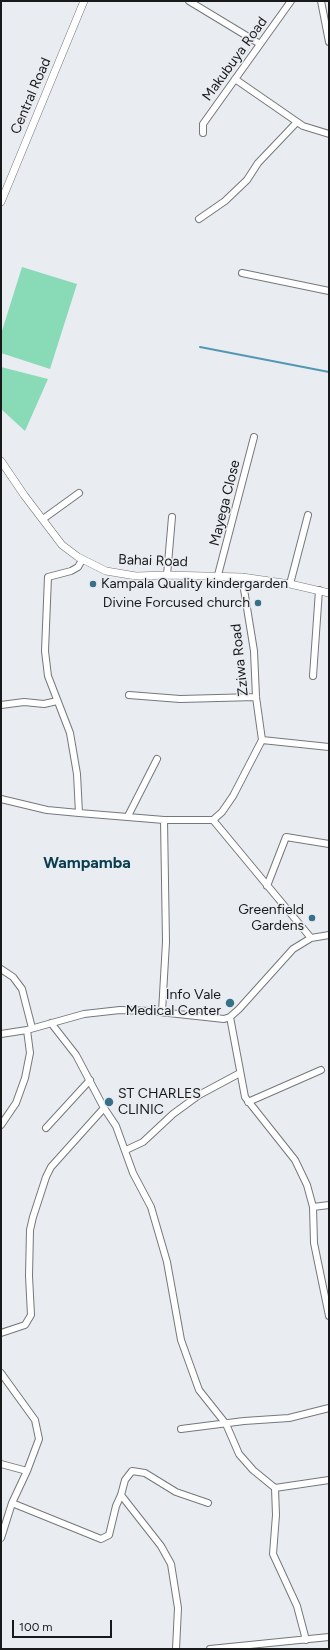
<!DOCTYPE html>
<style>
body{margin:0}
#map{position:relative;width:330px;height:1650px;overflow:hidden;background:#e9edf2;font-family:Figtree,sans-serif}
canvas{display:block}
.frame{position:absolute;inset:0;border:2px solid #18191a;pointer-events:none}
.scale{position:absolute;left:12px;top:1620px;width:100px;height:18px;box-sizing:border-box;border:2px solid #18191a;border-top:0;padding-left:5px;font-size:12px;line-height:14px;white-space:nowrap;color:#18191a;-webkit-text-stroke:3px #e9edf2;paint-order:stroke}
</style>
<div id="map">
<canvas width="330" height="1650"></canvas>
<div class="frame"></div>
<div class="scale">100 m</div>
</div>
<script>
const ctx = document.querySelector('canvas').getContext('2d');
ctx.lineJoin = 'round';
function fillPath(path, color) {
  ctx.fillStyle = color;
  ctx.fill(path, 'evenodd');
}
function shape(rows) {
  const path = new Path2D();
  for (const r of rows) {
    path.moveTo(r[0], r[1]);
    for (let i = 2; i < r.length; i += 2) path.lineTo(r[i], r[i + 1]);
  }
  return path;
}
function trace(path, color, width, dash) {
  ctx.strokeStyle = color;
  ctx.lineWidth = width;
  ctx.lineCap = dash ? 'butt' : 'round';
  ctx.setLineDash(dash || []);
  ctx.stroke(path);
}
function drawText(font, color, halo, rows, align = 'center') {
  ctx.font = font + ' Figtree,sans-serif';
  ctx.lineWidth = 3;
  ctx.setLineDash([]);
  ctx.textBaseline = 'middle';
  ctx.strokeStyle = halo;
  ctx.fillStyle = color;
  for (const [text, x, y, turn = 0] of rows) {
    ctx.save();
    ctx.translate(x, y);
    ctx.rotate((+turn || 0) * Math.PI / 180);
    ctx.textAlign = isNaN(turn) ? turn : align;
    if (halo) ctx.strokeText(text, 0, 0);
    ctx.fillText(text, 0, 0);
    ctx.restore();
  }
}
fillPath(shape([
 [22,267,77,284,50,369,1,353,1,334],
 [1,367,48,379,25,431,1,409]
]), '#88dbb6');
trace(shape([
 [200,347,329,372]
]), '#5398b3', 2);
const minor = shape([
 [189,1,260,44],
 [321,1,329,42],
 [235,79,303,126,329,134],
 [203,133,203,124,291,1],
 [199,219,225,201,247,180,258,163,297,122],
 [242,273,329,291],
 [43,519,79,493],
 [167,575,172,517],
 [218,575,254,437],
 [242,577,254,651,256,697,262,740],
 [290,584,308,515],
 [313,676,319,590],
 [129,695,180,699,256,697],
 [1,705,24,702,44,704,57,701],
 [262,740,329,747],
 [1,799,47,810,79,813,164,820,213,820,222,812,233,796,262,740],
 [79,813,77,774,70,733,48,676,45,651,48,577,71,571,78,567,82,560],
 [128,816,157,759],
 [213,820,311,938],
 [267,886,286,837,329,844],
 [1,969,13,977,22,989,32,1028],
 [162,1012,166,942,164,820],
 [230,1017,245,1097,295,1160,307,1185,313,1207,314,1243,329,1316],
 [51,1023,76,1055,104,1108,116,1126,133,1173,151,1207,167,1262,181,1340,199,1390,226,1424,239,1454,253,1470,275,1488,329,1480],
 [1,1034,27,1030,84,1014,120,1010,150,1011,224,1019,230,1017,239,1009,293,949,311,938,329,935],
 [248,1102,321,1070],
 [1,1125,16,1103,25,1078,30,1053,27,1030],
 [46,1128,90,1080],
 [126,1150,143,1142,173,1114,199,1095,240,1073],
 [313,1207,329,1205],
 [1,1333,25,1325,31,1315,29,1276,30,1230,33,1217,46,1177,51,1167,104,1108],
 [1,1373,35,1420,39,1439,27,1471,12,1503,1,1538],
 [181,1429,244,1421,289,1418,329,1408],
 [1,1464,27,1471],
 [275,1488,276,1515,273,1554,297,1606,306,1640],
 [121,1495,161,1546,171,1564,178,1608,176,1649],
 [12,1503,101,1539,109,1535,116,1506,121,1495,125,1480,132,1471,145,1473,176,1492,208,1503],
 [210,1649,329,1637]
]);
const tertiary = shape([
 [1,202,84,1],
 [1,461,24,495,62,545,78,557,106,571,136,576,167,575,242,577,290,584,329,593]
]);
trace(minor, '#74787b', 8);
trace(tertiary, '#74787b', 8);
trace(minor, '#fff', 6);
trace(tertiary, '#fff', 7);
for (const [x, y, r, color] of [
 [93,584,4,"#367189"],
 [258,603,4,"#367189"],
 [312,918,4,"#367189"],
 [230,1003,5,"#367189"],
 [109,1102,5,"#367189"]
]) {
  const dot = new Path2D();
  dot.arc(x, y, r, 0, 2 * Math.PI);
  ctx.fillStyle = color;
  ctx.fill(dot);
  trace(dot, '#e9edf2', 1.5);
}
drawText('14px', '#18191a', '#e9edf2', [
 ["Makubuya Road",235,59,-54],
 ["Central Road",31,96,-67],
 ["Mayega Close",225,503,-76],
 ["Bahai Road",153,561,2],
 ["Zziwa Road",240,660,-96]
]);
drawText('14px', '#18191a', '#e9edf2', [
 ["Kampala Quality kindergarden",101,584,"left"],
 ["Divine Forcused church",250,603],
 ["Greenfield",304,910],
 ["Gardens",304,926],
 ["Info Vale",221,995],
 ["Medical Center",221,1011],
 ["ST CHARLES",118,1094,"left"],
 ["CLINIC",118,1110,"left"]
], 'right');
drawText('bold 16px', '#093d4f', '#e9edf2', [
 ["Wampamba",87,863]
]);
</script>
